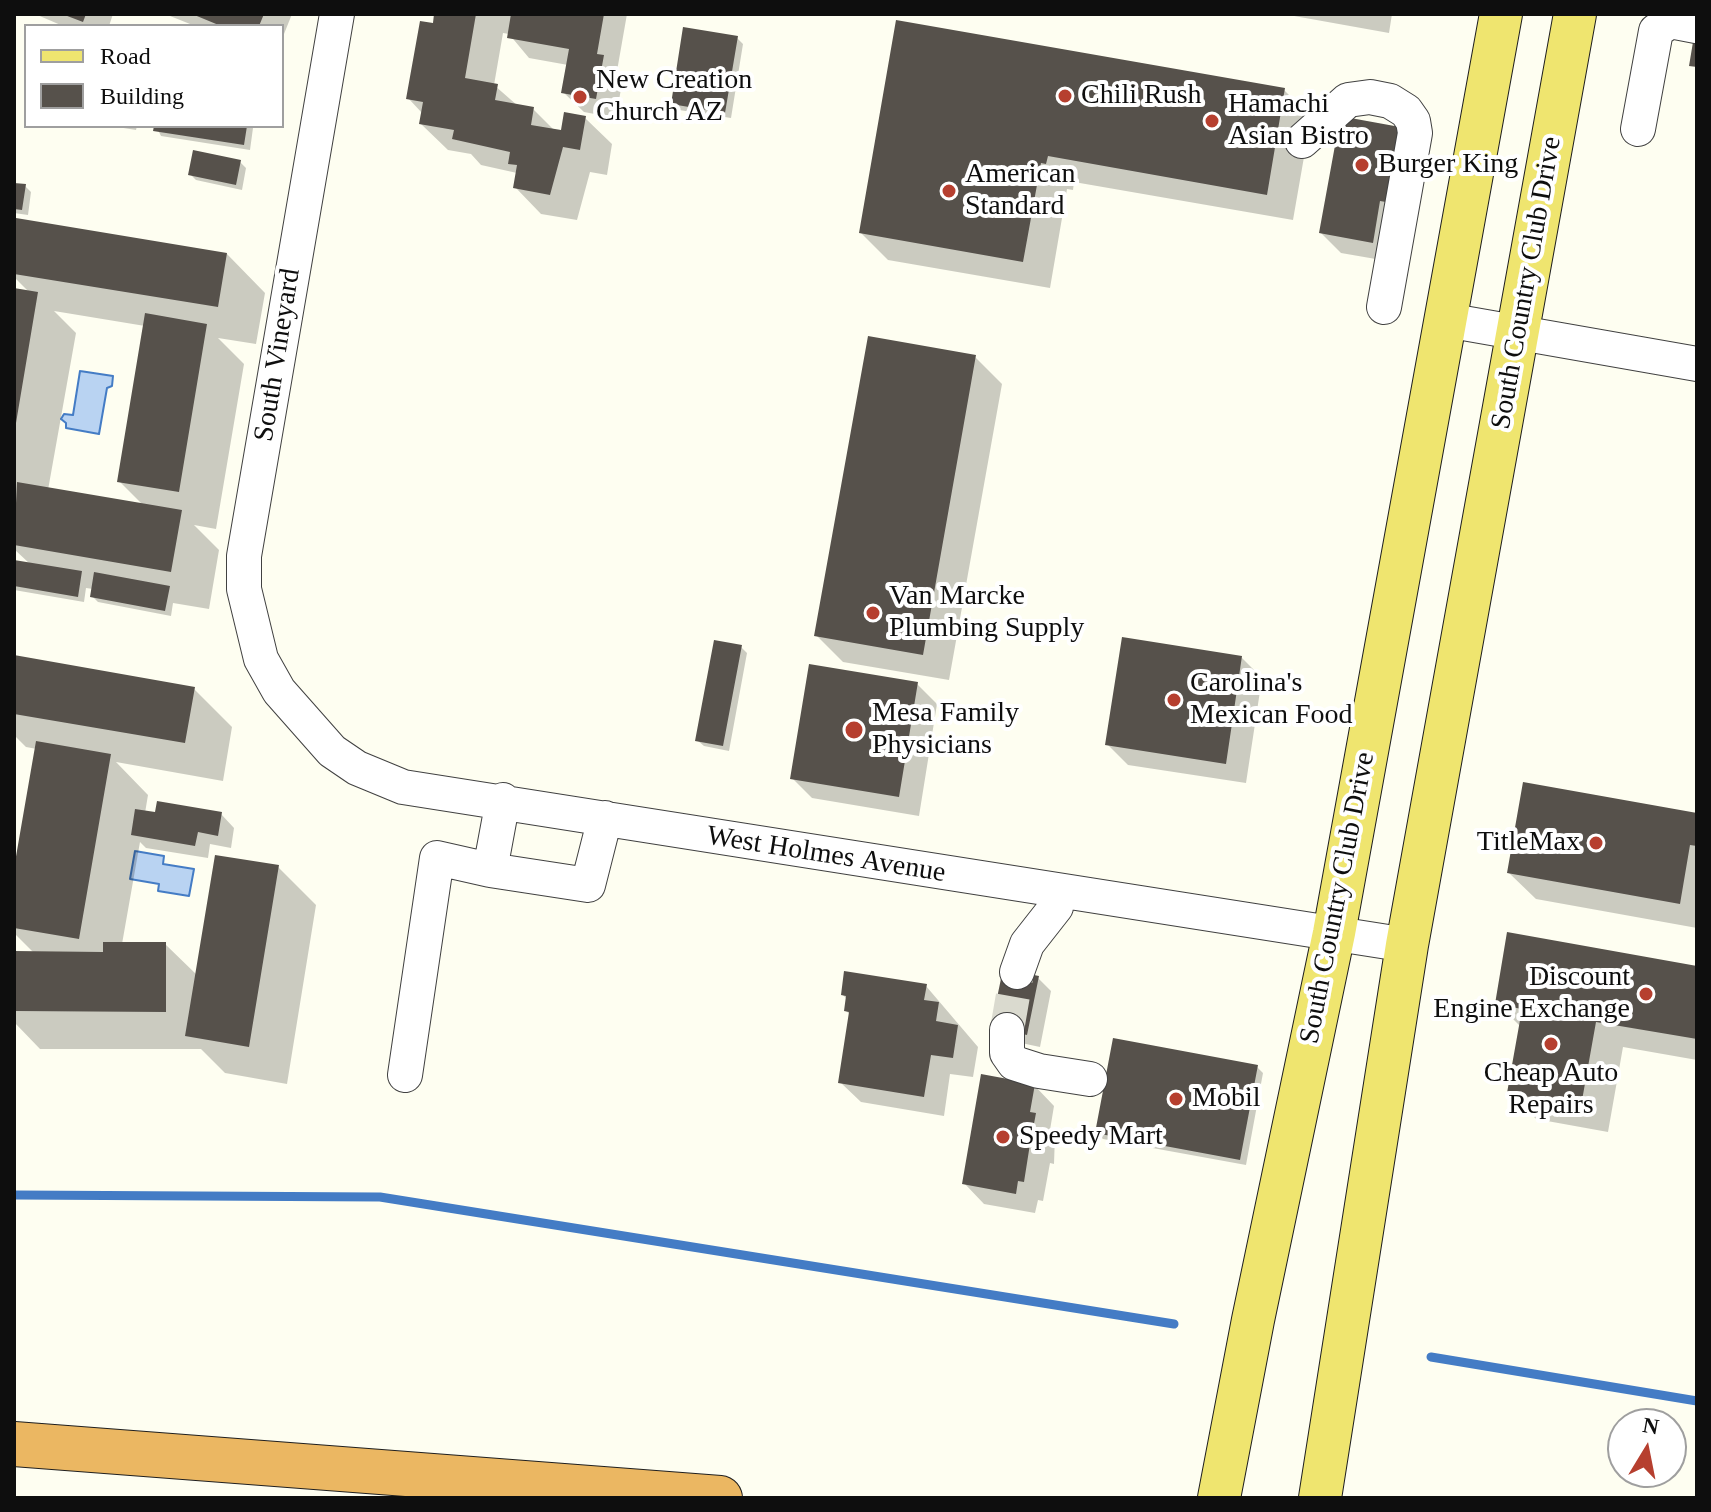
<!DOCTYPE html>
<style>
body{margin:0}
#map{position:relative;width:1711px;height:1512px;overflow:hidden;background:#fefef1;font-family:"Times New Roman",serif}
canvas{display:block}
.frame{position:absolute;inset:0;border:16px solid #0e0e0e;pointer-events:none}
.legend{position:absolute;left:24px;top:24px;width:260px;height:104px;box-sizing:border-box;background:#fff;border:2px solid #9f9f9f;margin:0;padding:10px 14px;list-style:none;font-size:24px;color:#0e0e0e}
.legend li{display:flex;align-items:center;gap:16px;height:40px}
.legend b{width:40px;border:2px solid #9f9f9f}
.north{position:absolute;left:1607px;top:1408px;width:80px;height:80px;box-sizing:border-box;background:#fff;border:2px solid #9f9f9f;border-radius:50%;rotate:10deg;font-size:22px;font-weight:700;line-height:32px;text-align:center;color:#0e0e0e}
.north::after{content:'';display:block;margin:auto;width:28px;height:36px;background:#b63f2f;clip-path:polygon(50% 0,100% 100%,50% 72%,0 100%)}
</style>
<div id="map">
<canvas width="1711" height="1512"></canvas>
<div class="frame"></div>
<ul class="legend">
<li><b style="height:10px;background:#efe56f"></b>Road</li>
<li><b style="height:22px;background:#56514b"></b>Building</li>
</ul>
<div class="north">N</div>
</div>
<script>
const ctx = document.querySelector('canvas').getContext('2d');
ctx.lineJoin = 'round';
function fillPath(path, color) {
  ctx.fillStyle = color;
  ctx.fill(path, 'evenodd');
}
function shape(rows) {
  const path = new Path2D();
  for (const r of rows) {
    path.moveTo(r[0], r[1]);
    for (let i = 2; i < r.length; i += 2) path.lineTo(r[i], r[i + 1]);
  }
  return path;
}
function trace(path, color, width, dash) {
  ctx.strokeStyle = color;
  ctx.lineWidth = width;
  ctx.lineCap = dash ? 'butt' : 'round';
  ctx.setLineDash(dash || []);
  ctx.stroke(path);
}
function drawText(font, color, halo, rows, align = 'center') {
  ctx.font = font + ' "Times New Roman",serif';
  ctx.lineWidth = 8;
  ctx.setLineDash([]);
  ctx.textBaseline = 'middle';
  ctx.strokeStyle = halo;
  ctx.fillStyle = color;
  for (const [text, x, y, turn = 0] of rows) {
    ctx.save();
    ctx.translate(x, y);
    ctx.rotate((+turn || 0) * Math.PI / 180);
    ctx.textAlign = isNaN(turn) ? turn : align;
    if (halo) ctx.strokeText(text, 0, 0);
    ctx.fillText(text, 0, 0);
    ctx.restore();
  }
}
const water = shape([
 [80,371,113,376,112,386,107,388,99,434,66,428,66,423,61,419,64,414,73,415,80,371],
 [135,851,164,856,163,864,194,869,189,896,158,891,159,884,130,879,135,851]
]);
fillPath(water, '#b9d3f2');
trace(water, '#447cc5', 2);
fillPath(shape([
 [35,14,113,14,109,26,63,26],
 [165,14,292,14,282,39,282,26,195,26],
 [436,14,627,14,617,71,623,77,616,118,584,112,563,92,568,65,529,58,509,34,503,33,494,85,518,106,533,109,555,131,562,132,585,118,612,144,607,175,590,172,577,220,541,214,515,187,517,173,481,165,471,154,448,150,421,124,423,114,408,98],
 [1283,14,1392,14,1389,33],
 [898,23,1284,90,1311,117,1293,220,1074,182,1073,190,1067,189,1050,288,888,260,861,233],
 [737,38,743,44,731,118,679,110,673,103],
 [111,126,137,126,136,130],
 [156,126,251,126,253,128,250,150,161,136],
 [1340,131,1400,220,1393,262,1341,253,1321,233],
 [240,162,246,168,242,190,196,180,190,174],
 [14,185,25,186,31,192,28,215,14,213],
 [17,220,227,254,265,293,256,344,218,338,244,364,216,529,194,525,219,550,209,609,173,603,171,616,98,602,92,596,93,589,86,588,84,602,14,590,14,562,30,564,14,549,14,290,30,293,14,277],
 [54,311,145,326,119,481,144,506,48,490,76,333],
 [975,357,1002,384,949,680,843,662,816,635],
 [741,647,747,653,729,751,704,746,697,740],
 [14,657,194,689,232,727,223,781,116,762,148,795,145,813,221,814,234,828,231,848,210,844,208,858,146,848,140,842,122,944,165,944,197,975,278,867,316,905,287,1084,225,1073,201,1049,40,1049,14,1022,14,953,34,953,14,933,14,880,37,749,26,747,14,735],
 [1241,657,1262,678,1246,783,1128,765,1108,745],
 [917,684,937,704,919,816,812,798,792,778],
 [1697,813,1697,928,1536,899,1509,873],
 [1697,968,1697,1060,1623,1047,1608,1132,1536,1119,1510,1092,1521,1027,1497,1003],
 [1038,978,1051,991,1040,1047,1007,1040],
 [926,986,978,1047,973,1077,950,1074,944,1116,861,1102,840,1082,851,1015,846,1011,848,1000,843,995],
 [1257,1067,1263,1073,1246,1165,1103,1139,1097,1133],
 [1034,1085,1054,1106,1050,1130,1055,1135,1054,1164,1050,1163,1043,1201,1038,1200,1035,1213,984,1204,964,1183]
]), '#0003');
trace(shape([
 [14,1195,380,1197,1174,1324],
 [1431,1357,1697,1401]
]), '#447cc5', 9);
fillPath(shape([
 [62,14,86,14,83,22],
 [192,14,264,14,259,26,221,26],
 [434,14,476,14,465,78,498,84,495,100,534,107,531,125,561,130,564,112,586,116,580,150,563,147,550,195,513,188,517,165,508,164,510,152,452,139,454,130,419,124,423,102,406,99,420,21,433,23],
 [511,14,604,14,597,54,604,55,596,99,561,93,569,49,507,38],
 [896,20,1285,88,1267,195,1048,156,1046,164,1041,163,1023,262,859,233],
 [683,27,738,36,725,113,671,104],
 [1695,30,1697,30,1697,67,1689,66],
 [1345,117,1400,127,1386,202,1380,201,1373,243,1319,233,1338,129,1343,130],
 [154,126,247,126,244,145,153,131],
 [193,150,241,160,236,185,188,175],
 [14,183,26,184,22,210,14,209],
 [16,218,227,253,218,307,14,274],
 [14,288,38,292,16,423,14,423],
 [145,313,207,324,179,492,117,482],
 [868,336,976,355,923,655,814,636],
 [17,482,182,510,171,572,14,545],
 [14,560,82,571,78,597,14,586],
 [94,572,170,586,165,611,90,597],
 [1122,637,1242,656,1226,764,1105,745],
 [714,640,742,645,723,746,695,741],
 [14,655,195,687,185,743,14,714],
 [809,664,918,682,899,797,790,779],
 [36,741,111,754,79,939,14,928,14,868],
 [1523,782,1697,813,1697,846,1690,845,1680,904,1507,873],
 [157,801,222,812,218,836,198,832,195,846,131,835,135,809,155,812],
 [215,855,279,865,249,1047,185,1036],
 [1507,932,1697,966,1697,1039,1596,1022,1581,1106,1507,1093,1522,1009,1495,1004],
 [103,942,166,942,166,1012,14,1011,14,951,103,952],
 [1003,969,1039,976,1027,1035,991,1027],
 [844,971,927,984,924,1000,939,1002,936,1021,958,1025,953,1058,931,1055,924,1097,838,1083,849,1012,844,1011,846,996,841,995],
 [1113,1038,1258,1065,1240,1160,1095,1133],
 [981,1074,1035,1084,1030,1112,1036,1113,1033,1129,1037,1129,1034,1145,1030,1144,1024,1182,1018,1181,1016,1194,962,1184]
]), '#56514b');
trace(shape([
 [1007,1030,1017,972]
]), '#dadacf', 34, [34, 17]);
const minor = shape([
 [337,14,244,556,244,589,261,659,279,691,332,751,357,768,403,787,1407,945],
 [1638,129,1656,31,1670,21,1696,26],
 [1302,141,1348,100,1370,97,1390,101,1406,111,1413,121,1415,133,1384,307],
 [1446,320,1697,364],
 [490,870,588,885,605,818],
 [1017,972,1027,944,1056,907],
 [1007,1030,1007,1053,1014,1063,1039,1071,1090,1079],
 [405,1075,437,858,490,870,503,800]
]);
const major = shape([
 [1219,1498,1253,1320,1334,933,1501,14],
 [1320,1498,1407,945,1575,14]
]);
const highway = shape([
 [14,1444,720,1498]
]);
trace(minor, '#414141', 36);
trace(major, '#1f1f1f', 44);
trace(highway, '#1f1f1f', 46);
trace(minor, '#fff', 34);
trace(major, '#efe56f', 42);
trace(highway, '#ebb762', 44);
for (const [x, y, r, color] of [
 [1065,96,8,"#b63f2f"],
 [580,97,8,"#b63f2f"],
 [1212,121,8,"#b63f2f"],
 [1362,165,8,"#b63f2f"],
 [949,191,8,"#b63f2f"],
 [873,613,8,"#b63f2f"],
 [1174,700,8,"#b63f2f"],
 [854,730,10,"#b63f2f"],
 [1596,843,8,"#b63f2f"],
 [1646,994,8,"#b63f2f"],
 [1551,1044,8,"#b63f2f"],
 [1176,1099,8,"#b63f2f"],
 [1003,1137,8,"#b63f2f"]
]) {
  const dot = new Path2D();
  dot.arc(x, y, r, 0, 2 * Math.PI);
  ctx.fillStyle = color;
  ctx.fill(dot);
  trace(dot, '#fff', 3);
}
drawText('28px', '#0e0e0e', '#fff', [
 ["New Creation",596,81],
 ["Church AZ",596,113],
 ["Chili Rush",1081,96],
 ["Hamachi",1228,105],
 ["Asian Bistro",1228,137],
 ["Burger King",1378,165],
 ["American",965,175],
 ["Standard",965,207],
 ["Van Marcke",889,597],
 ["Plumbing Supply",889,629],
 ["Carolina's",1190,684],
 ["Mexican Food",1190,716],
 ["Mesa Family",872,714],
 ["Physicians",872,746],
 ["TitleMax",1580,843,"right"],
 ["Discount",1630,978,"right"],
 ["Engine Exchange",1630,1010,"right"],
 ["Cheap Auto",1551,1074,"center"],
 ["Repairs",1551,1106,"center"],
 ["Mobil",1192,1099],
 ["Speedy Mart",1019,1137]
], 'left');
drawText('28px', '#0e0e0e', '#fff', [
 ["South Country Club Drive",1527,283,-80],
 ["South Vineyard",278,355,-81],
 ["West Holmes Avenue",826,855,9],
 ["South Country Club Drive",1338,898,-79]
]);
</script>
